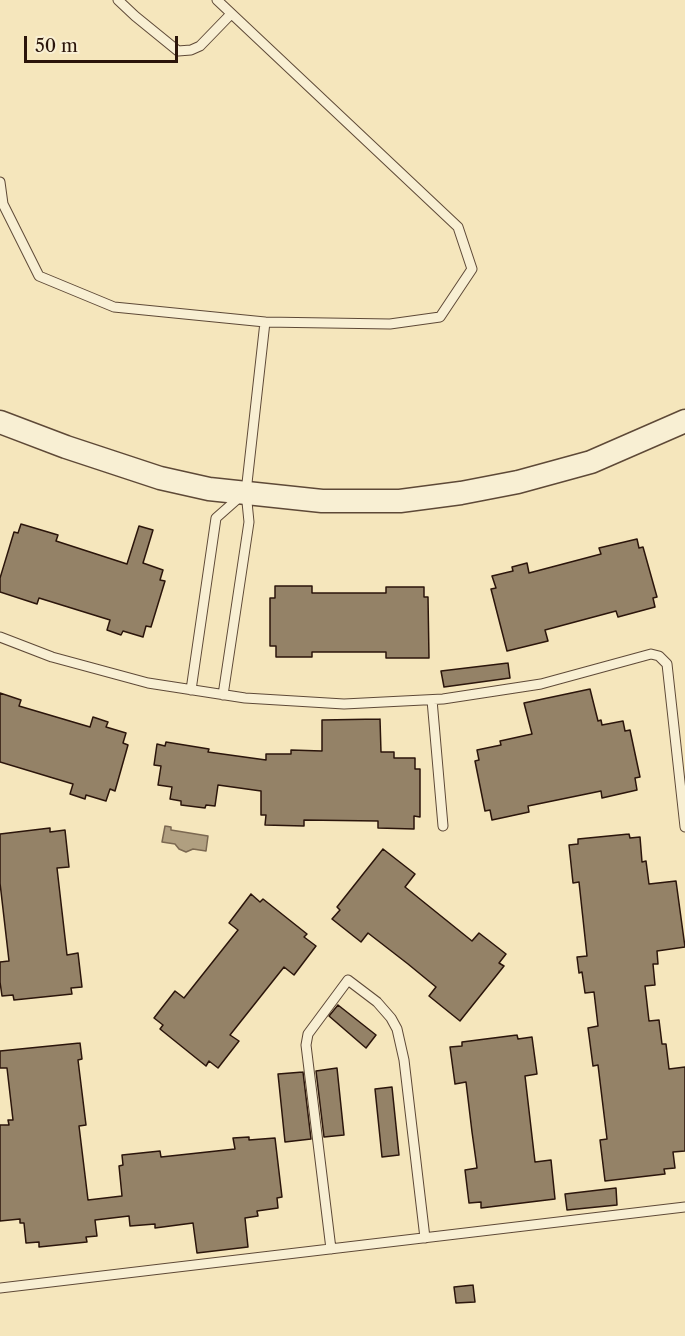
<!DOCTYPE html>
<style>
body{margin:0}
#map{position:relative;width:685px;height:1336px;overflow:hidden;background:#f5e6bc;font-family:"Libre Caslon Text",serif}
canvas{display:block}
.scale{position:absolute;left:24px;top:36px;width:154px;height:27px;box-sizing:border-box;border:3px solid #2b150b;border-top:0;padding-left:8px;font-size:18px;line-height:21px;white-space:nowrap;color:#2b150b;-webkit-text-stroke:4px #f8efd3;paint-order:stroke}
</style>
<div id="map">
<canvas width="685" height="1336"></canvas>
<div class="scale">50 m</div>
</div>
<script>
const ctx = document.querySelector('canvas').getContext('2d');
ctx.lineJoin = 'round';
function fillPath(path, color) {
  ctx.fillStyle = color;
  ctx.fill(path, 'evenodd');
}
function shape(rows) {
  const path = new Path2D();
  for (const r of rows) {
    path.moveTo(r[0], r[1]);
    for (let i = 2; i < r.length; i += 2) path.lineTo(r[i], r[i + 1]);
  }
  return path;
}
function trace(path, color, width, dash) {
  ctx.strokeStyle = color;
  ctx.lineWidth = width;
  ctx.lineCap = dash ? 'butt' : 'round';
  ctx.setLineDash(dash || []);
  ctx.stroke(path);
}
const water = shape([
 [165,826,171,827,171,830,208,836,206,851,193,849,186,852,179,849,175,844,162,842,165,826]
]);
fillPath(water, '#b09f80');
trace(water, '#7b6851', 1.5);
const building = shape([
 [21,524,58,535,56,541,127,564,139,526,153,530,143,563,163,570,160,580,165,581,151,627,146,626,143,637,123,631,121,635,107,630,110,620,39,598,37,604,0,592,0,578,14,532,18,533,21,524],
 [637,539,639,548,643,547,657,597,653,598,655,607,618,617,616,611,545,630,548,641,507,651,491,589,496,588,492,576,513,571,512,567,527,563,529,573,601,554,599,548,637,539],
 [275,586,312,586,312,593,386,593,386,587,424,587,424,597,428,597,429,658,386,658,386,652,312,652,312,657,276,657,276,646,270,646,270,598,275,598,275,586],
 [508,663,510,678,444,687,441,671,508,663],
 [590,689,598,721,601,720,602,725,623,721,625,731,630,730,640,777,635,778,637,790,602,798,601,791,528,806,529,812,492,820,490,810,485,811,475,761,479,760,477,750,501,745,500,741,532,734,524,703,590,689],
 [0,693,21,700,19,706,90,727,93,717,108,722,106,727,126,733,123,743,128,745,115,791,110,789,106,801,86,795,85,799,70,794,73,784,0,762,0,693],
 [380,719,381,752,394,752,394,758,415,758,415,769,420,769,420,817,414,816,414,829,378,828,378,821,304,820,304,826,265,825,266,815,261,815,261,791,218,785,215,806,206,805,205,808,181,805,181,801,170,799,172,787,158,785,161,766,154,765,157,744,165,746,166,742,209,749,208,752,266,760,266,754,291,754,291,750,322,751,322,720,380,719],
 [50,828,50,832,65,830,69,867,57,868,67,955,78,953,82,987,71,988,72,994,14,1000,13,995,2,996,0,982,0,962,9,961,0,883,0,834,50,828],
 [629,834,630,838,640,837,642,862,646,861,649,884,676,881,685,947,657,951,658,964,653,964,655,985,645,986,649,1021,659,1020,662,1044,666,1044,669,1069,685,1067,685,1151,673,1152,675,1168,664,1169,665,1174,605,1181,600,1140,607,1139,598,1065,593,1066,588,1028,598,1026,594,992,585,993,582,972,579,973,577,957,587,956,579,882,573,883,569,845,578,844,578,839,629,834],
 [383,849,415,874,405,887,472,941,479,933,506,954,499,963,504,966,460,1021,429,996,436,987,408,964,368,933,361,942,332,919,340,910,337,907,383,849],
 [251,894,260,902,263,899,307,934,304,937,316,946,294,975,284,967,230,1035,239,1041,218,1068,209,1061,206,1066,160,1029,163,1025,154,1018,175,991,184,998,238,930,229,923,251,894],
 [338,1005,376,1035,366,1048,329,1016,338,1005],
 [517,1035,518,1039,532,1037,537,1074,525,1076,535,1162,551,1160,555,1199,481,1208,481,1202,469,1203,465,1170,477,1168,472,1132,466,1082,455,1084,450,1047,462,1046,462,1042,517,1035],
 [80,1043,82,1059,78,1060,86,1125,79,1126,88,1200,122,1196,119,1166,123,1165,122,1155,160,1151,161,1157,235,1149,233,1138,249,1137,249,1140,275,1138,282,1197,277,1198,278,1208,257,1211,258,1216,245,1218,248,1247,197,1253,193,1223,155,1228,155,1224,130,1226,129,1216,95,1220,97,1236,86,1237,87,1242,39,1247,39,1242,26,1243,24,1223,20,1223,20,1219,0,1221,0,1125,9,1125,8,1120,13,1120,7,1068,0,1068,0,1051,80,1043],
 [337,1068,344,1135,324,1137,316,1071,337,1068],
 [303,1072,311,1139,285,1142,278,1074,303,1072],
 [392,1087,399,1155,382,1157,375,1089,392,1087],
 [616,1188,617,1205,567,1210,565,1194,616,1188],
 [473,1285,475,1302,456,1303,454,1287,473,1285]
]);
fillPath(building, '#948267');
trace(building, '#2b150b', 1.5);
const service = shape([
 [118,0,135,16,178,51,191,50,200,46,231,14],
 [0,182,3,204,39,276,114,307,265,322,390,324,440,317,472,269,458,227,217,0],
 [0,637,52,657,148,683,245,698,344,704,443,699,541,684,651,654,659,656,667,664,685,827],
 [191,690,216,518,242,495],
 [223,695,249,522,246,492,265,322],
 [432,700,443,826],
 [331,1249,306,1045,308,1034,348,980,377,1002,391,1018,397,1029,404,1060,425,1238],
 [0,1288,685,1207]
]);
const tertiary = shape([
 [0,422,66,447,160,478,209,489,322,501,400,501,461,493,518,482,591,462,685,421]
]);
trace(service, '#5e4937', 11);
trace(tertiary, '#5e4937', 25);
trace(service, '#f8efd3', 9);
trace(tertiary, '#f8efd3', 22);
</script>
